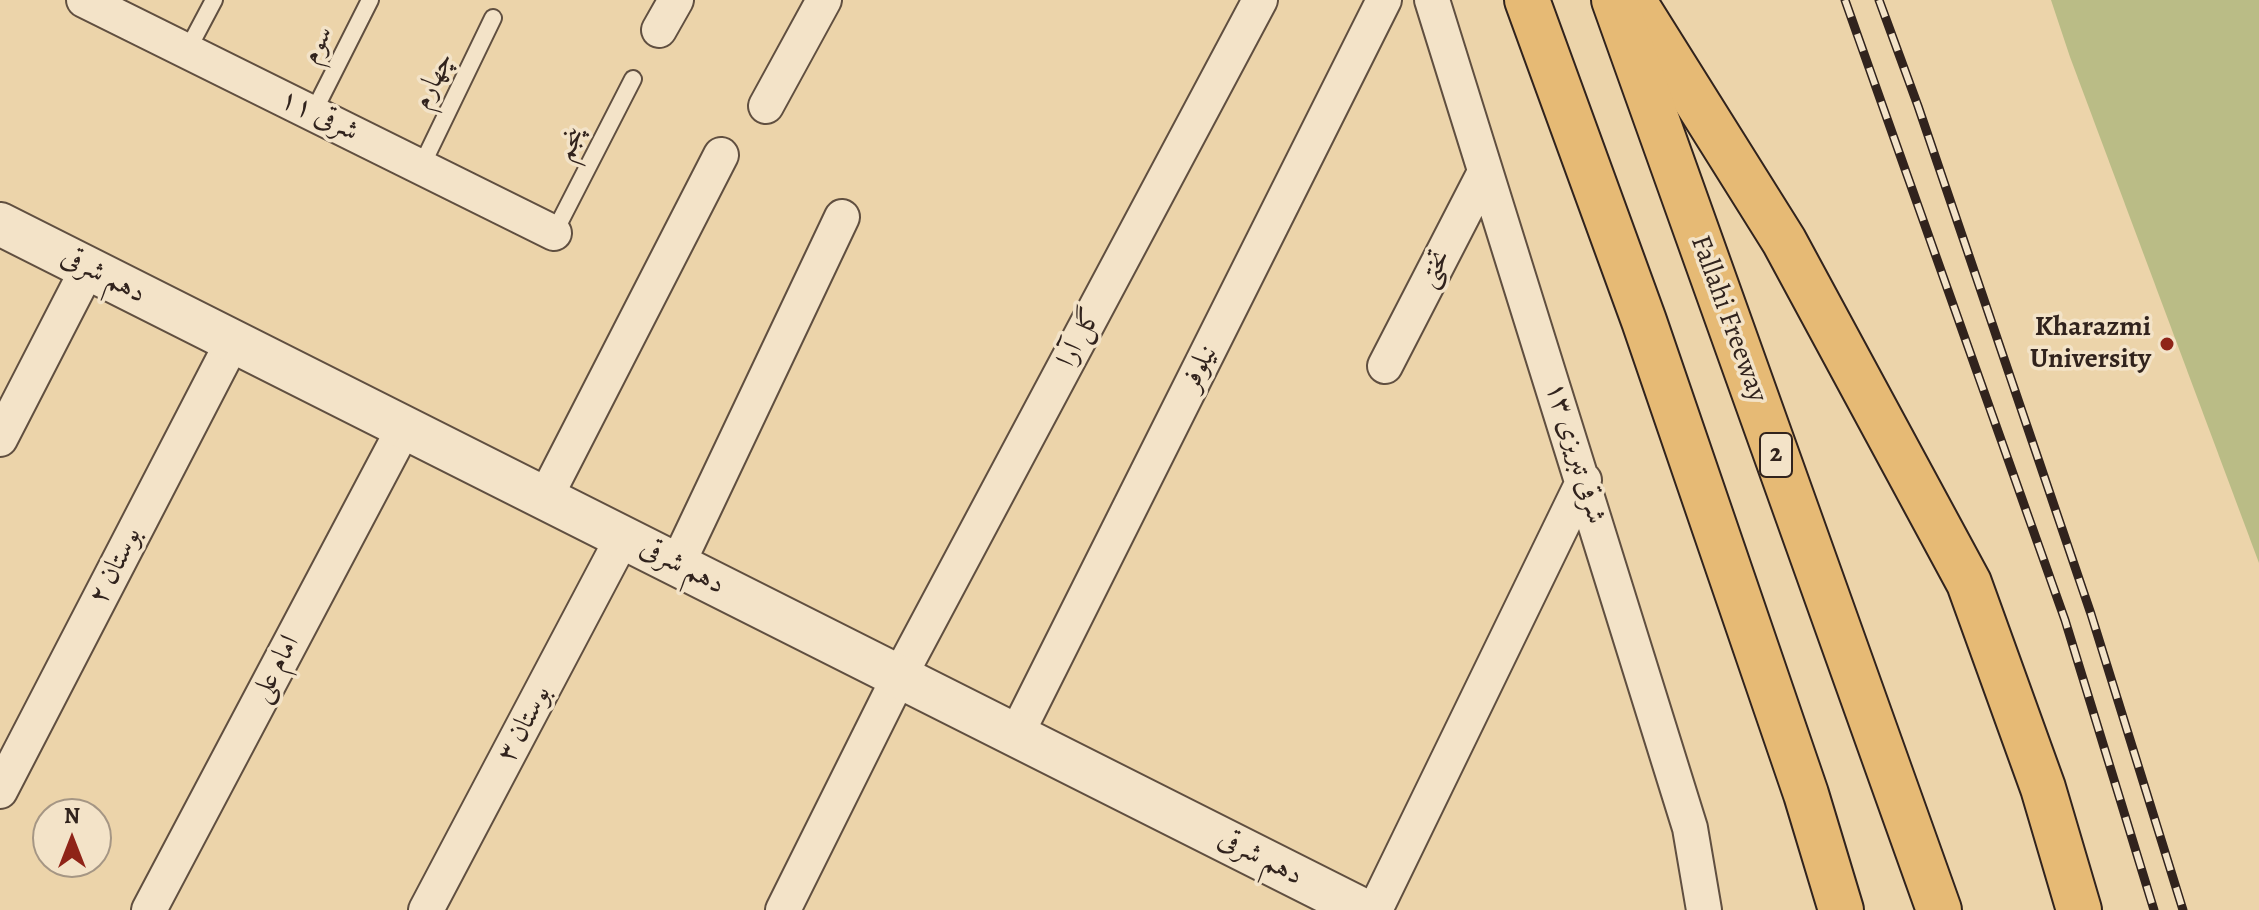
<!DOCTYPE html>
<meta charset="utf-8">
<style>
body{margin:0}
#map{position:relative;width:2259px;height:910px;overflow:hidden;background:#ecd4aa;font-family:Alegreya,serif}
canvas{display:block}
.north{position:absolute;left:32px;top:798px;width:80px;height:80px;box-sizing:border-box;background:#f3e3c8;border:2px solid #a59684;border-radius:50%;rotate:0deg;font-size:22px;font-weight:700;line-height:32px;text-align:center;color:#31231d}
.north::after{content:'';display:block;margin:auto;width:28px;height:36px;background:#8f2418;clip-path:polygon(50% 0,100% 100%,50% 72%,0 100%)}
</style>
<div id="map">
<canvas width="2259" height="910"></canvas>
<div class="north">N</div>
</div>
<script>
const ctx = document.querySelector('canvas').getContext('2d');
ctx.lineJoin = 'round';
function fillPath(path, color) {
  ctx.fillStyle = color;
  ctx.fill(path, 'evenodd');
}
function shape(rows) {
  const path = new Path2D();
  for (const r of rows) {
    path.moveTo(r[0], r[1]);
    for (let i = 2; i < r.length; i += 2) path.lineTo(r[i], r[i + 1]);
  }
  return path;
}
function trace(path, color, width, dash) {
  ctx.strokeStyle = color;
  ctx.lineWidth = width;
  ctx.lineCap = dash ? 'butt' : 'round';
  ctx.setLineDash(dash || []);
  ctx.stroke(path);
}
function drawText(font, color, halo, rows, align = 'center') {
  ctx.font = font + ' Alegreya,Amiri,serif';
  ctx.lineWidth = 7;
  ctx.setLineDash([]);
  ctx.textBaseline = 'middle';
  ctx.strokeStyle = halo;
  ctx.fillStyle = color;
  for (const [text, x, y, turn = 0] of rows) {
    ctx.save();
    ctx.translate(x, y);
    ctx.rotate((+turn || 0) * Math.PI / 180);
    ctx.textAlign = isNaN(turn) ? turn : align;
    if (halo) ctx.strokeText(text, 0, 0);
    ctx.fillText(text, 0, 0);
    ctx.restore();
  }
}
fillPath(shape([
 [2051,0,2259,0,2259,563,2070,57]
]), '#babc86');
const service = shape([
 [187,51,214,0],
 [313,113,370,0],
 [421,167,493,18],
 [554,233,633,79]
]);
const minor = shape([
 [84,0,554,233],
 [1432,0,1690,828,1704,910],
 [659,30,676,0],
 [766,106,824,0],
 [1385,366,1485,172],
 [0,439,88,268],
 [545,498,721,155],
 [677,565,842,217],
 [1016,735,1384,0],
 [0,791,233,341],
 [149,910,404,428],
 [426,910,623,537],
 [783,910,899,677,1260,0],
 [1375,910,1584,480]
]);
const tertiary = shape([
 [0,224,1363,910]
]);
const primary = shape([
 [1633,0,1784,241,1969,583,2043,788,2079,910]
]);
const motorway = shape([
 [1527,0,1644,321,1806,794,1841,910],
 [1614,0,1939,910]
]);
trace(service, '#604f40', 20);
trace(minor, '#604f40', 38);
trace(tertiary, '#604f40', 46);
trace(primary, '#31231d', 48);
trace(motorway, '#31231d', 48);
trace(service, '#f3e3c8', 16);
trace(minor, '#f3e3c8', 34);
trace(tertiary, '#f3e3c8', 42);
trace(primary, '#e6ba75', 44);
trace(motorway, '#e6ba75', 44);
const rail = shape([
 [1845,0,2065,620,2154,910],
 [1879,0,1918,106,2091,614,2183,910]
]);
trace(rail, '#31231d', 9);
trace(rail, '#f3e3c8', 6, [18]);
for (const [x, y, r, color] of [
 [2167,344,8,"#8f2418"]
]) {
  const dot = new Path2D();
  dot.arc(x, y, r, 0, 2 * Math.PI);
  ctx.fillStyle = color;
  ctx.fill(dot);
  trace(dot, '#f3e3c8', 3);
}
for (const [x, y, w] of [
 [1776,455,32]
]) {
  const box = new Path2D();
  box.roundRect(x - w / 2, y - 22, w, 44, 6);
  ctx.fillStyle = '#f3e3c8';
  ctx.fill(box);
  trace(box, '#31231d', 2);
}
drawText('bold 26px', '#31231d', null, [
 ["2",1776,455]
]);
drawText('28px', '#31231d', '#f3e3c8', [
 ["سوم",318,45,-63],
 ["چهارم",434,81,-64],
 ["۱۱ شرقی",319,116,26],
 ["پنجم",571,144,-63],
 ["تختی",1435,269,-63],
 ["دهم شرقی",103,276,27],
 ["Fallahi Freeway",1728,319,70],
 ["گل آرا",1080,338,-62],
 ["نیلوفر",1200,368,-63],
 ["۱۳ شرقی تبریزی",1575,453,73],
 ["بوستان ۲",116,566,-63],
 ["دهم شرقی",682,567,27],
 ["امام علی",276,669,-62],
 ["بوستان ۳",525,724,-62],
 ["دهم شرقی",1260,858,27]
]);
drawText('bold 28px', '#31231d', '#f3e3c8', [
 ["Kharazmi",2151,328],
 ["University",2151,360]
], 'right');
</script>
